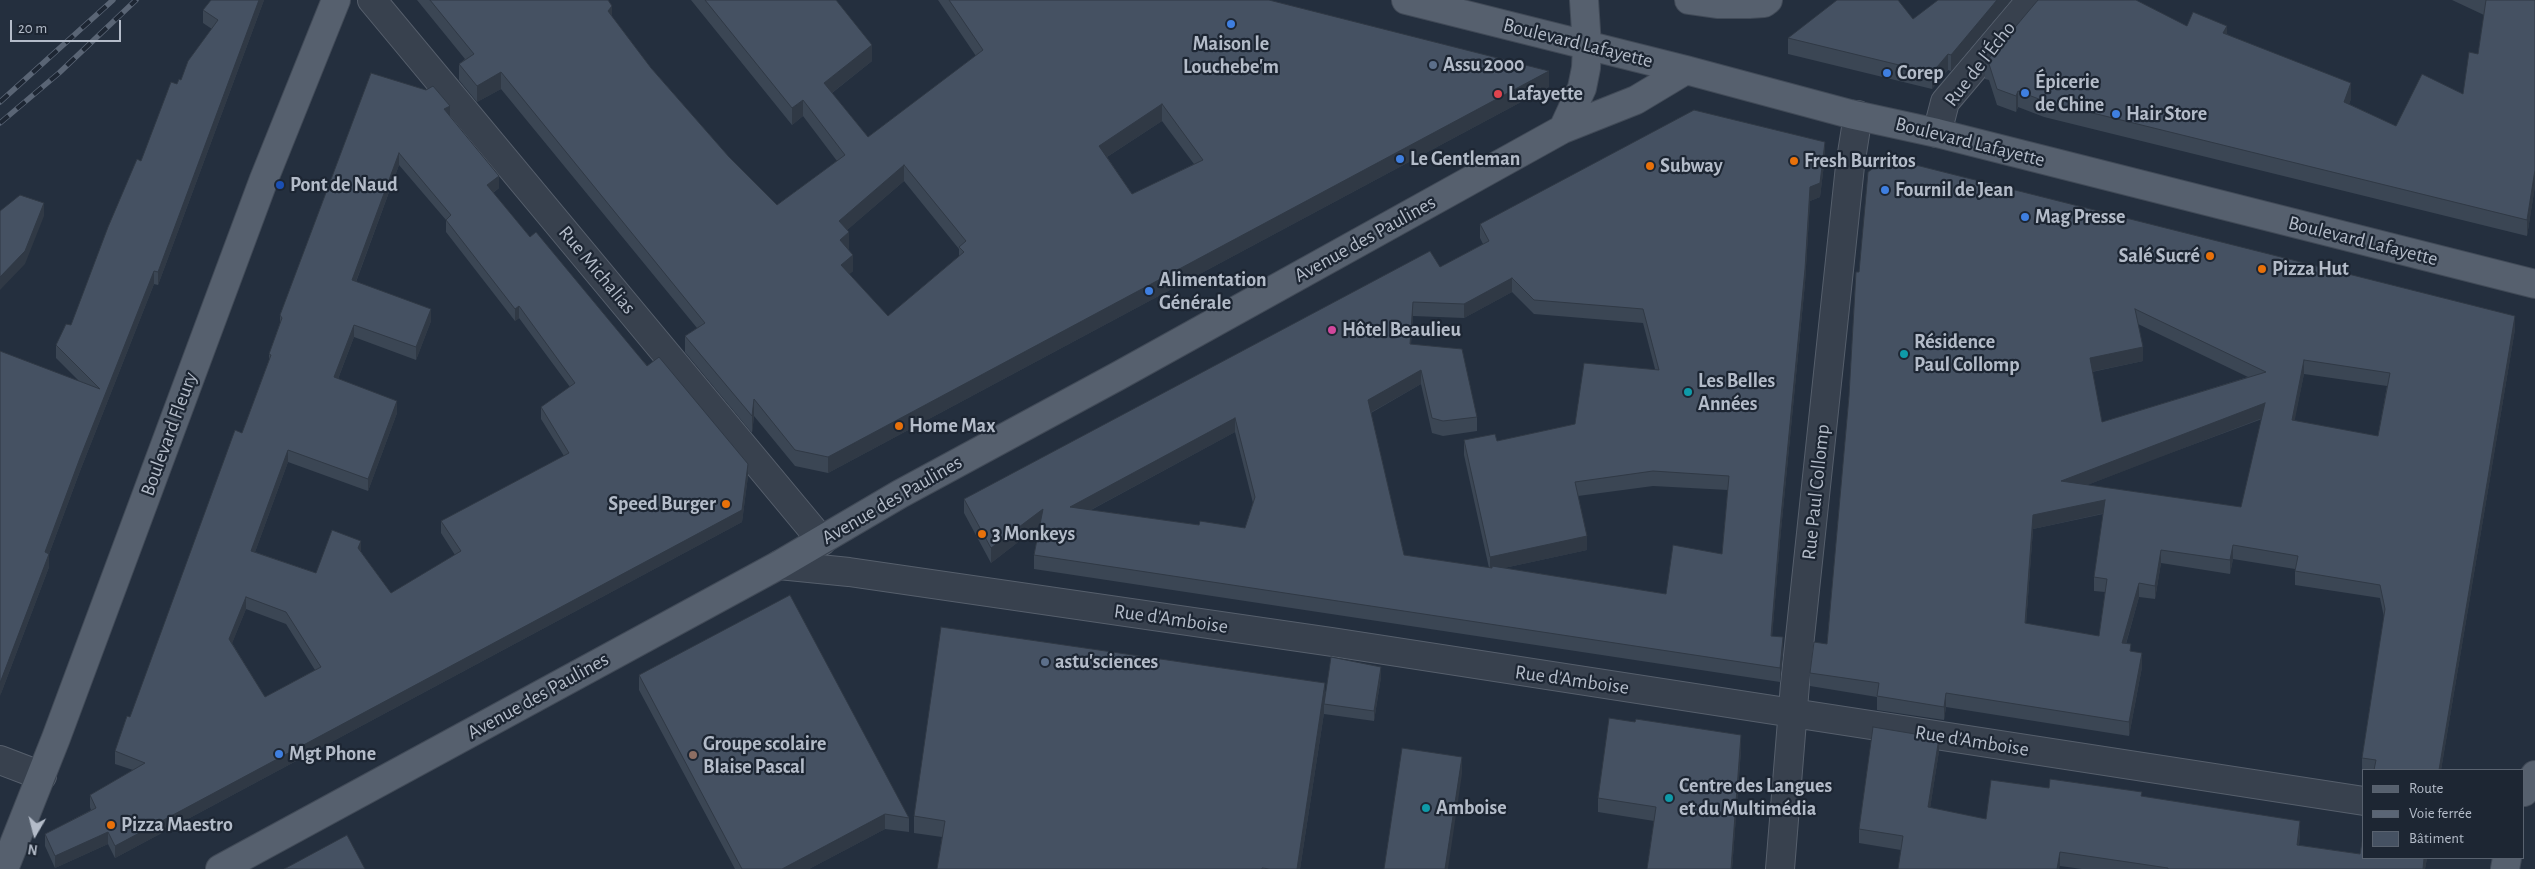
<!DOCTYPE html>
<meta charset="utf-8">
<style>
body{margin:0}
#map{position:relative;width:2535px;height:869px;overflow:hidden;background:#242f3e;font-family:"Alegreya Sans",sans-serif}
canvas{display:block}
.legend{position:absolute;left:2362px;top:769px;width:162px;height:90px;box-sizing:border-box;background:#1d2633;border:1px solid #59626f;margin:0;padding:6px 9px;list-style:none;font-size:15px;color:#b4bcc9}
.legend li{display:flex;align-items:center;gap:10px;height:25px}
.legend b{width:25px;border:1px solid #59626f}
.north{position:absolute;left:10px;top:809px;width:50px;height:50px;-webkit-text-stroke:4px #1d2633;paint-order:stroke;rotate:188deg;font-size:14px;font-weight:700;line-height:20px;text-align:center;color:#b4bcc9}
.north::after{content:'';display:block;margin:auto;width:18px;height:22px;background:#b4bcc9;clip-path:polygon(50% 0,100% 100%,50% 72%,0 100%)}
.scale{position:absolute;left:10px;top:20px;width:111px;height:22px;box-sizing:border-box;border:2px solid #b4bcc9;border-top:0;padding-left:6px;font-size:15px;line-height:18px;white-space:nowrap;color:#b4bcc9;-webkit-text-stroke:4px #1d2633;paint-order:stroke}
</style>
<div id="map">
<canvas width="2535" height="869"></canvas>
<ul class="legend">
<li><b style="height:6px;background:#56606e"></b>Route</li>
<li><b style="height:6px;background:#5a6575"></b>Voie ferrée</li>
<li><b style="height:14px;background:#455162"></b>Bâtiment</li>
</ul>
<div class="north">N</div>
<div class="scale">20 m</div>
</div>
<script>
const ctx = document.querySelector('canvas').getContext('2d');
ctx.lineJoin = 'round';
function shape(rows) {
  const path = new Path2D();
  for (const r of rows) {
    path.moveTo(r[0], r[1]);
    for (let i = 2; i < r.length; i += 2) path.lineTo(r[i], r[i + 1]);
  }
  return path;
}
function trace(path, color, width, dash) {
  ctx.strokeStyle = color;
  ctx.lineWidth = width;
  ctx.lineCap = dash ? 'butt' : 'round';
  ctx.setLineDash(dash || []);
  ctx.stroke(path);
}
function fillPath(path, color) {
  ctx.fillStyle = color;
  ctx.fill(path, 'evenodd');
}
function drawText(font, color, halo, rows, align = 'center') {
  ctx.font = font + ' "Alegreya Sans",sans-serif';
  ctx.lineWidth = 4.5;
  ctx.setLineDash([]);
  ctx.textBaseline = 'middle';
  ctx.strokeStyle = halo;
  ctx.fillStyle = color;
  for (const [text, x, y, turn = 0] of rows) {
    ctx.save();
    ctx.translate(x, y);
    ctx.rotate((+turn || 0) * Math.PI / 180);
    ctx.textAlign = isNaN(turn) ? turn : align;
    if (halo) ctx.strokeText(text, 0, 0);
    ctx.fillText(text, 0, 0);
    ctx.restore();
  }
}
const minor = shape([
 [372,0,822,541],
 [1937,133,1945,102,2031,0],
 [779,565,849,572,1332,642,2364,801],
 [0,760,42,776],
 [1780,869,1795,684,1850,166,1858,115]
]);
const major = shape([
 [1406,0,1686,70,1850,114,1937,133,2535,284],
 [1689,0,1717,4,1749,4,1764,3,1768,0],
 [1563,129,1582,88,1586,68,1587,46,1584,0],
 [2524,792,2535,775],
 [4,869,56,738,264,179,336,0],
 [220,869,779,565,900,494,1118,376,1563,129,1636,100,1686,70],
 [2505,869,2507,858]
]);
trace(minor, '#565f6c', 30);
trace(major, '#414a57', 30);
trace(minor, '#38414e', 28);
trace(major, '#56606e', 28);
const rail = shape([
 [0,102,113,0],
 [0,123,59,73,136,0]
]);
trace(rail, '#5a6575', 5.5);
trace(rail, '#1d2633', 4, [11]);
fillPath(shape([
 [264,0,158,285,154,284,80,471,49,554,49,567,0,696,79,381,56,358,56,345,71,325,141,161,177,84,181,80,212,29,203,23,203,10],
 [417,0,608,0,612,18,651,68,729,157,777,205,837,161,803,116,792,125,691,0,836,0,872,61,832,93,868,137,976,56,938,0,1269,0,1549,87,828,473,795,466,754,416,752,433,685,352,685,336,697,328,501,89,477,102,459,80,459,64,465,59],
 [1162,121,1194,164,1132,194,1107,157],
 [904,181,959,249,959,256,888,316,849,274,853,271,848,249,849,248,847,230],
 [2011,0,1951,71,1948,70,1932,89,1788,54,1788,38,1913,19],
 [2452,0,2535,0,2535,186,2527,236,2044,117,2018,107,2016,112,1997,105,1989,80,1985,79,1985,63,2187,26,2227,34,2351,99,2349,104,2396,126,2463,94,2478,54,2484,15],
 [371,73,450,116,499,188,493,193,530,237,748,476,742,522,115,858,108,844,55,868,45,846,45,834,91,810,90,807,90,795,133,770,115,764,115,751,130,717,242,433,269,360,269,354,280,323,280,315],
 [399,165,446,220,446,232,515,321,519,318,570,387,541,407,541,419,564,456,441,521,441,533,455,555,391,593,361,552,316,573,255,552,288,462,368,491,397,413,338,379,354,337,416,360,431,321,356,282],
 [246,609,286,624,315,670,265,697,232,643],
 [1825,156,1820,197,1810,201,1805,283,1780,541,1772,636,1783,651,1780,682,1034,569,1034,555,1040,525,991,563,964,513,964,499,1440,267,1483,244,1480,238,1480,224],
 [1512,292,1534,314,1643,323,1655,369,1575,424,1497,441,1464,440,1464,455,1489,568,1404,555,1371,413,1421,384,1432,433,1443,436,1477,431,1477,417,1411,344,1413,316,1464,318],
 [1235,432,1253,503,1245,528,1199,525,1091,510],
 [1653,486,1728,490,1722,554,1666,594,1504,568,1587,550,1578,496],
 [1856,272,2515,329,2441,770,2364,770,2364,772,2362,772,2362,758,2384,617,2380,598,2295,585,2295,569,2233,559,2230,574,2161,563,2155,599,2139,597,2126,644,2142,667,2129,736,1946,707,1944,720,1877,710,1877,697,1810,686,1810,673,1827,644,1849,396],
 [2138,324,2248,377,2102,422,2092,372,2143,361],
 [2304,374,2387,386,2378,436,2294,421],
 [2262,419,2241,507,2087,485,2154,459],
 [2103,514,2094,577,2094,591,2105,592,2099,636,2026,624,2033,529],
 [639,675,909,818,909,832,885,829,809,869,735,869,639,690],
 [1381,677,1374,721,1324,714,1324,713,1300,869,937,869,942,837,914,833,914,816,1325,692],
 [1741,750,1732,869,1647,869,1654,821,1598,812,1598,798],
 [1939,751,1930,808,1986,819,2049,788,2142,796,2300,834,2299,845,2360,854,2427,858,2425,869,2082,869,2060,866,1901,850,1859,843,1859,829]
]), '#3b4654');
fillPath(shape([
 [259,0,264,0,158,285,158,272],
 [1997,0,2011,0,1951,71,1951,55],
 [612,6,612,23,608,11],
 [2227,26,2227,41,2223,33],
 [872,45,872,61,824,99,824,83],
 [1948,54,1948,70,1932,89,1932,73],
 [1549,71,1549,87,828,473,828,457],
 [501,72,501,89,477,102,477,86],
 [2351,83,2351,99,2344,118,2344,102],
 [2018,91,2018,107,2016,112,2016,96],
 [803,100,803,116,792,125,792,108],
 [1162,104,1162,121,1099,162,1099,146],
 [450,106,450,118,444,109],
 [1825,142,1825,156,1820,197,1810,201,1805,283,1780,541,1771,650,1771,636,1810,187],
 [399,153,399,165,352,292,352,280],
 [904,165,904,181,839,237,839,221],
 [2535,170,2535,186,2527,236,2527,220],
 [499,176,499,188,487,197,487,185],
 [44,203,44,216,25,264,0,290,0,277],
 [849,232,849,248,840,256,840,240],
 [853,255,853,271,841,282,841,265],
 [154,271,154,284,80,471,46,562,49,554,49,567,0,696,0,683,45,552,80,458],
 [1512,278,1512,292,1464,318,1464,304],
 [1413,302,1413,316,1410,358,1410,344],
 [519,306,519,318,515,321,515,309],
 [431,309,431,321,416,360,416,347],
 [2515,316,2515,329,2441,770,2439,770],
 [354,325,354,337,334,389,334,377],
 [2143,347,2143,361,2090,372,2090,358],
 [2304,360,2304,374,2292,434,2292,420],
 [1421,370,1421,384,1368,414,1368,400],
 [754,399,754,416,752,433,752,416],
 [397,401,397,413,368,491,368,479],
 [2265,403,2265,417,2061,495,2061,481],
 [1235,418,1235,432,1070,521,1070,507],
 [288,450,288,462,251,563,251,551],
 [748,464,748,476,742,522,115,858,115,846],
 [2105,500,2105,513,2033,529,2025,637,2025,623,2033,515],
 [1043,509,1043,523,991,563,991,548],
 [1587,536,1587,550,1490,571,1490,557],
 [361,541,361,553,358,548],
 [2233,545,2233,559,2230,574,2230,560],
 [2161,550,2161,563,2155,599,2155,586],
 [2139,583,2139,597,2122,657,2122,643],
 [246,597,246,609,229,651,229,639],
 [1783,637,1783,651,1780,682,1780,668],
 [2142,653,2142,667,2129,736,2129,722],
 [1381,667,1381,677,1374,721,1374,711],
 [1325,683,1325,700,1324,704,1324,713,1300,869,1297,869],
 [1946,693,1946,707,1944,720,1944,707],
 [1741,735,1741,750,1732,869,1731,869],
 [1939,738,1939,751,1928,821,1928,807],
 [1462,757,1462,774,1448,869,1445,869],
 [885,814,885,829,809,869,782,869],
 [2300,821,2300,834,2297,859,2297,845],
 [108,832,108,844,55,868,55,856],
 [2060,852,2060,866,2059,869,2057,869],
 [2424,858,2427,858,2425,869,2423,869]
]), '#303945');
const building = shape([
 [211,0,259,0,158,272,154,271,80,458,45,552,49,554,0,683,0,351,100,389,56,345,66,324,71,325,108,227,137,159,141,161,171,82,177,84,179,79,181,80,188,61,218,20,203,10,211,0],
 [430,0,608,0,612,6,608,11,651,68,729,157,777,205,845,155,803,100,792,108,705,0,836,0,872,45,824,83,868,137,983,50,949,0,1269,0,1549,71,828,457,795,450,754,399,752,416,685,336,705,323,501,72,477,86,459,64,474,54,430,0],
 [1162,104,1203,160,1132,194,1099,146,1162,104],
 [904,165,966,241,959,247,964,252,888,316,841,265,853,255,840,240,849,232,839,221,904,165],
 [1837,0,1898,0,1913,19,1938,0,1997,0,1951,55,1948,54,1932,73,1788,38,1837,0],
 [2038,0,2136,0,2187,26,2193,12,2227,26,2223,33,2351,83,2344,102,2396,126,2422,74,2463,94,2469,52,2478,54,2486,0,2535,0,2535,170,2527,220,2044,101,2018,91,2016,96,1997,89,1989,64,1985,63,2038,0],
 [371,73,426,90,433,86,450,106,444,109,499,176,487,185,530,237,536,232,647,366,659,357,748,464,742,510,115,846,108,832,55,856,45,834,96,808,90,795,145,763,115,751,127,716,130,717,235,430,242,433,271,355,269,354,282,318,280,315,371,73],
 [399,153,451,215,446,220,515,309,519,306,575,383,541,407,569,453,441,521,461,551,391,593,358,548,361,541,332,530,316,573,251,551,288,450,368,479,397,401,334,377,354,325,416,347,431,309,352,280,399,153],
 [246,597,286,612,321,667,265,697,229,639,246,597],
 [1694,110,1825,142,1820,183,1810,187,1805,269,1780,527,1771,636,1783,637,1780,668,1034,555,1043,509,991,548,964,499,1430,251,1440,267,1489,241,1480,224,1694,110],
 [1512,278,1534,300,1643,309,1659,370,1584,363,1575,424,1497,441,1495,434,1464,440,1490,557,1587,536,1575,482,1653,471,1729,476,1722,554,1673,545,1666,594,1492,566,1492,568,1404,555,1368,400,1421,370,1432,418,1443,421,1477,417,1462,349,1410,344,1413,302,1464,304,1512,278],
 [1235,418,1255,497,1245,528,1200,521,1199,525,1070,507,1235,418],
 [1888,158,2515,316,2439,770,2374,770,2376,760,2362,758,2385,609,2380,585,2295,571,2298,556,2233,545,2230,560,2161,550,2155,586,2139,583,2122,643,2131,644,2130,651,2142,653,2129,722,1946,693,1944,707,1877,696,1879,683,1810,673,1814,642,1827,644,1849,396,1856,272,1859,272,1868,172,1888,158],
 [2135,309,2266,372,2102,422,2090,358,2143,347,2135,309],
 [2304,360,2390,373,2378,436,2292,420,2304,360],
 [2265,403,2241,507,2061,481,2265,403],
 [2105,500,2094,577,2107,579,2099,636,2025,623,2033,515,2105,500],
 [20,195,44,203,25,251,0,277,0,211,20,195],
 [790,595,909,818,885,814,782,869,742,869,639,675,790,595],
 [941,627,1325,683,1297,869,1270,869,1262,868,1262,869,937,869,945,821,914,816,941,627],
 [1331,657,1381,667,1374,711,1324,704,1331,657],
 [1609,718,1635,722,1636,719,1741,735,1731,869,1647,869,1656,807,1598,798,1609,718],
 [1873,727,1939,738,1928,807,1986,819,1991,780,2049,788,2050,779,2142,792,2141,796,2300,821,2297,845,2360,854,2364,830,2364,858,2424,858,2423,869,2168,869,2168,868,2060,852,2057,869,1898,869,1903,836,1859,829,1873,727],
 [1402,748,1462,757,1445,869,1384,869,1402,748],
 [347,835,365,869,284,869,347,835]
]);
fillPath(building, '#455162');
trace(building, '#303945', 1);
for (const [x, y, r, color] of [
 [1231,24,5,"#3f7fe0"],
 [1433,65,5,"#5c6f8a"],
 [1887,73,5,"#3f7fe0"],
 [2025,93,5,"#3f7fe0"],
 [1498,94,5,"#e0444e"],
 [2116,114,5,"#3f7fe0"],
 [1400,159,5,"#3f7fe0"],
 [1794,161,5,"#e8710a"],
 [1650,166,5,"#e8710a"],
 [280,185,5,"#1a4fb4"],
 [1885,190,5,"#3f7fe0"],
 [2025,217,5,"#3f7fe0"],
 [2210,256,5,"#e8710a"],
 [2262,269,5,"#e8710a"],
 [1149,291,5,"#3f7fe0"],
 [1332,330,5,"#d1479c"],
 [1904,354,5,"#0f9aa8"],
 [1688,392,5,"#0f9aa8"],
 [899,426,5,"#e8710a"],
 [726,504,5,"#e8710a"],
 [982,534,5,"#e8710a"],
 [1045,662,5,"#5c6f8a"],
 [279,754,5,"#3f7fe0"],
 [693,755,5,"#8d6e63"],
 [1669,798,5,"#0f9aa8"],
 [1426,808,5,"#0f9aa8"],
 [111,825,5,"#e8710a"]
]) {
  const dot = new Path2D();
  dot.arc(x, y, r, 0, 2 * Math.PI);
  ctx.fillStyle = color;
  ctx.fill(dot);
  trace(dot, '#1d2633', 2);
}
drawText('20px', '#b4bcc9', '#1d2633', [
 ["Boulevard Lafayette",1578,43,14],
 ["Rue de l'Écho",1980,64,-52],
 ["Boulevard Lafayette",1970,142,14],
 ["Avenue des Paulines",1365,239,-29],
 ["Boulevard Lafayette",2363,241,14],
 ["Rue Michalias",597,270,50],
 ["Boulevard Fleury",169,434,-70],
 ["Rue Paul Collomp",1816,492,-84],
 ["Avenue des Paulines",892,500,-30],
 ["Rue d'Amboise",1171,619,8],
 ["Rue d'Amboise",1572,680,8],
 ["Avenue des Paulines",538,696,-29],
 ["Rue d'Amboise",1972,741,9]
]);
drawText('bold 20px', '#b4bcc9', '#1d2633', [
 ["Maison le",1231,44,"center"],
 ["Louchebe'm",1231,67,"center"],
 ["Assu 2000",1443,65],
 ["Corep",1897,73],
 ["Épicerie",2035,82],
 ["de Chine",2035,105],
 ["Lafayette",1508,94],
 ["Hair Store",2126,114],
 ["Le Gentleman",1410,159],
 ["Fresh Burritos",1804,161],
 ["Subway",1660,166],
 ["Pont de Naud",290,185],
 ["Fournil de Jean",1895,190],
 ["Mag Presse",2035,217],
 ["Salé Sucré",2200,256,"right"],
 ["Pizza Hut",2272,269],
 ["Alimentation",1159,280],
 ["Générale",1159,303],
 ["Hôtel Beaulieu",1342,330],
 ["Résidence",1914,342],
 ["Paul Collomp",1914,365],
 ["Les Belles",1698,381],
 ["Années",1698,404],
 ["Home Max",909,426],
 ["Speed Burger",716,504,"right"],
 ["3 Monkeys",992,534],
 ["astu'sciences",1055,662],
 ["Groupe scolaire",703,744],
 ["Blaise Pascal",703,767],
 ["Mgt Phone",289,754],
 ["Centre des Langues",1679,786],
 ["et du Multimédia",1679,809],
 ["Amboise",1436,808],
 ["Pizza Maestro",121,825]
], 'left');
</script>
